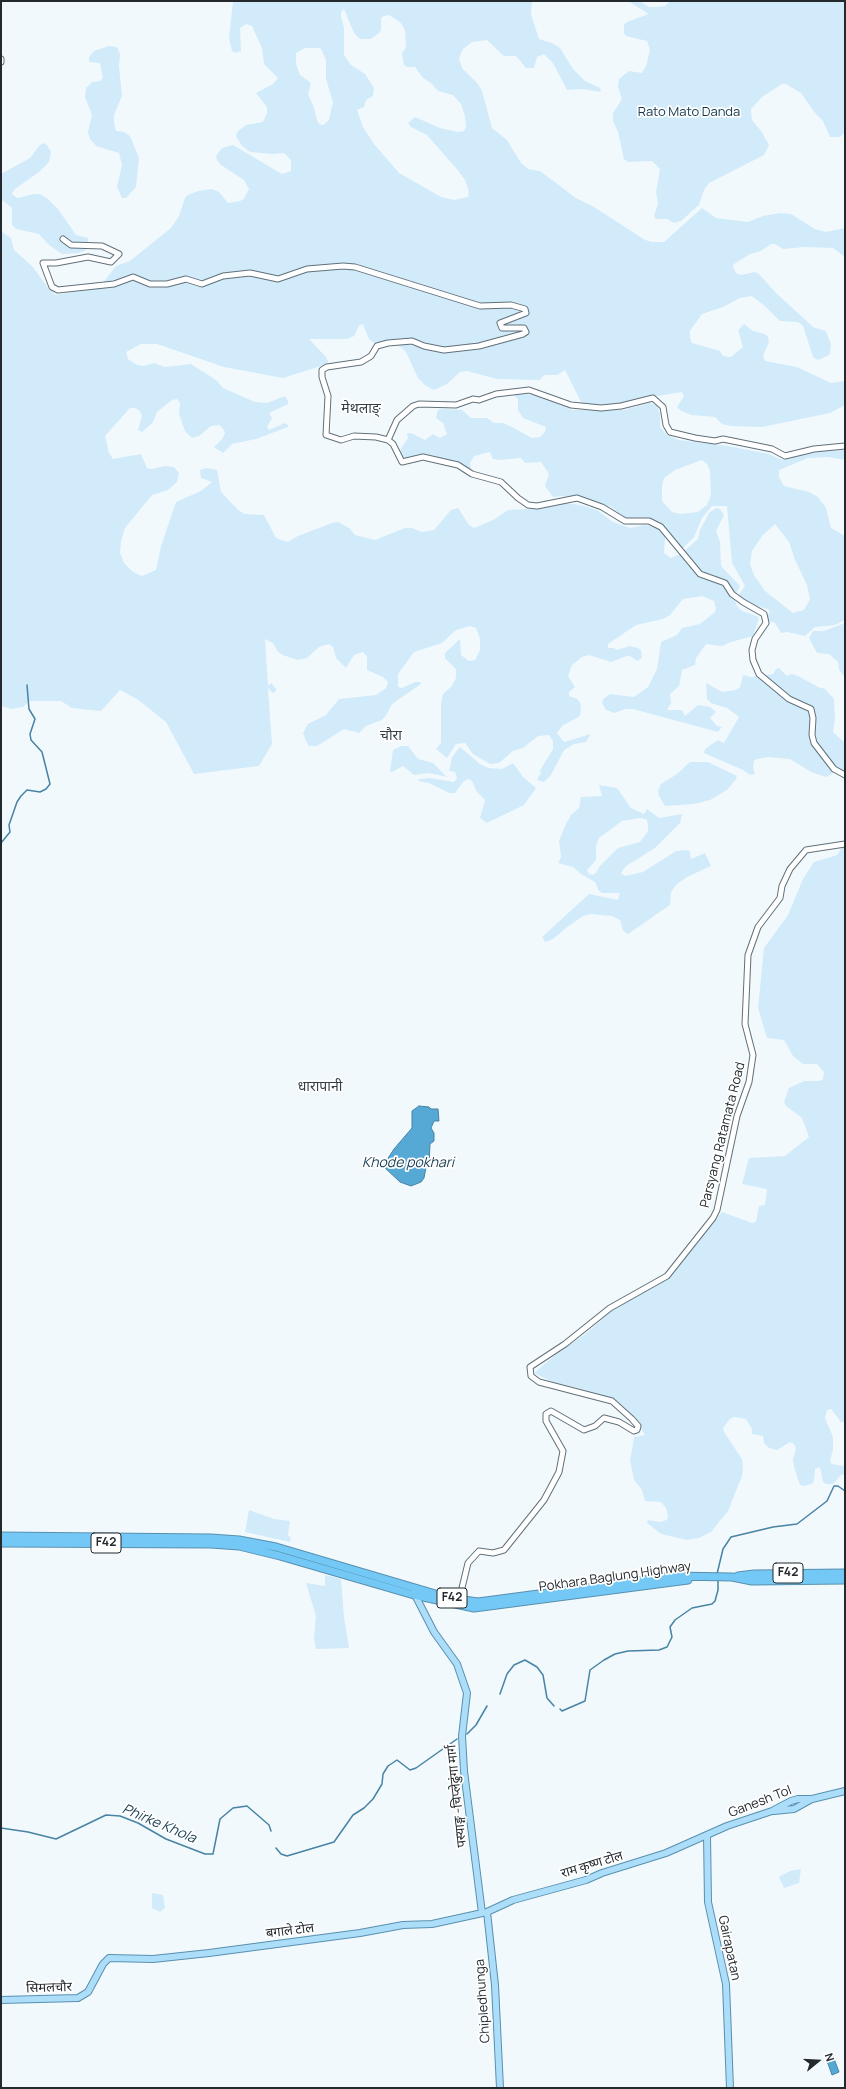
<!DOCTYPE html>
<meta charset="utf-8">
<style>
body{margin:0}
#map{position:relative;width:846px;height:2089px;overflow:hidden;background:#f2f9fd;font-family:Manrope,sans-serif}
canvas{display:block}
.frame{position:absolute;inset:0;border:2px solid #23292d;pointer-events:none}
.north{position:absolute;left:798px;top:2041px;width:40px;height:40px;-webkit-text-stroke:3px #fff;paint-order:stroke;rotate:72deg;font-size:11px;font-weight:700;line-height:16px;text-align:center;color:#23292d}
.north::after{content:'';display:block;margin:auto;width:14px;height:18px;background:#23292d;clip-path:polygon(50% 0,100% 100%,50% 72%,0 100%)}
</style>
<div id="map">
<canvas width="846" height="2089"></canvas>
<div class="frame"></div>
<div class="north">N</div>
</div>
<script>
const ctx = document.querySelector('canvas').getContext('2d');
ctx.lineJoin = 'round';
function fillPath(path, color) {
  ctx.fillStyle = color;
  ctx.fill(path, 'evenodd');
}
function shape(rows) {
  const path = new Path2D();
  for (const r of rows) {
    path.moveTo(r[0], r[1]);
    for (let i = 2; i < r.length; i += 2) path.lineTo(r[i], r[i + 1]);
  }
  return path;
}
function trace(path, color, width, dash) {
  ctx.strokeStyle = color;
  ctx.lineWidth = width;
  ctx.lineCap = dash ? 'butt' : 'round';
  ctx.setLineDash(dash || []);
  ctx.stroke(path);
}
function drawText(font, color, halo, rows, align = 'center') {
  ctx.font = font + ' Manrope,"Noto Sans Devanagari",sans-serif';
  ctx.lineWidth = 3.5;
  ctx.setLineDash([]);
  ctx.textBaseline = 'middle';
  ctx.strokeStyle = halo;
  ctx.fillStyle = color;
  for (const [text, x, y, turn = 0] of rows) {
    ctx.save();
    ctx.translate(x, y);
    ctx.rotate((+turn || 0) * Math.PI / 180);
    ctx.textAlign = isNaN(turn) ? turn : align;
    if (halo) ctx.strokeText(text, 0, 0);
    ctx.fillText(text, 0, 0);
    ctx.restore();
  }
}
fillPath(shape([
 [233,1,532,1,531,14,539,39,552,43,560,48,573,69,585,81,600,88,601,92,582,89,567,90,553,63,544,54,537,57,534,68,526,68,516,56,504,56,487,40,472,42,463,49,459,58,462,68,478,84,482,91,492,128,507,140,521,163,528,169,540,171,576,198,594,207,645,240,652,242,664,242,702,208,716,218,748,222,763,216,780,213,791,214,815,229,826,232,845,228,845,257,833,248,804,247,783,249,775,244,771,244,761,251,750,254,734,264,733,267,736,273,741,275,755,272,759,274,774,291,813,327,826,331,831,344,830,354,827,356,818,360,813,357,803,326,798,322,780,321,765,306,752,296,740,298,723,307,702,314,690,331,690,338,692,343,720,351,723,356,731,357,743,347,738,330,744,324,753,331,765,334,768,337,769,342,763,356,765,361,797,367,831,383,845,381,845,405,830,413,762,427,731,426,722,424,715,417,691,415,680,410,677,407,684,396,682,392,639,399,619,404,586,405,581,402,565,370,557,375,544,375,540,380,497,379,467,371,460,372,447,384,434,390,426,386,418,378,406,352,402,348,392,342,374,343,369,339,363,324,359,326,354,336,347,339,309,339,326,357,328,361,327,364,283,378,224,367,157,344,141,344,126,352,128,359,137,365,144,366,154,363,165,367,191,364,216,380,223,388,255,402,267,403,285,396,288,401,288,404,269,413,272,418,267,427,269,430,285,423,288,425,288,427,256,439,232,444,223,453,214,447,223,438,225,432,220,425,211,426,199,436,192,438,185,431,179,414,180,403,177,399,172,400,157,412,153,422,142,432,138,430,142,416,140,411,135,408,130,408,105,436,109,453,113,459,141,454,147,468,151,469,165,466,174,467,179,473,177,482,168,490,152,495,125,528,121,541,120,553,124,563,133,572,142,576,156,570,161,546,176,502,201,491,212,482,201,478,200,470,206,468,217,470,221,492,238,510,245,514,264,515,276,538,288,542,298,536,332,523,338,522,349,528,355,535,375,540,405,528,412,528,422,532,434,530,451,510,458,508,469,525,474,528,493,520,508,510,541,508,564,503,580,505,597,510,613,522,630,528,645,525,659,528,663,531,665,537,664,553,671,558,682,553,698,539,700,530,709,513,716,508,720,509,724,515,716,531,720,542,721,566,740,586,734,598,737,606,742,611,757,616,759,618,753,636,731,642,722,646,706,644,696,658,695,665,682,670,679,686,670,694,671,703,667,710,682,710,685,716,698,705,710,707,716,712,710,718,717,726,722,727,718,732,633,709,625,709,615,713,606,710,602,703,603,699,610,694,634,697,648,687,657,669,661,642,677,635,682,628,700,624,715,612,716,608,714,601,702,596,683,599,670,615,663,619,636,625,608,644,608,648,614,648,617,650,630,646,638,648,641,650,642,658,637,661,630,656,627,656,611,662,589,655,582,657,572,665,568,676,575,687,569,692,569,696,577,699,580,702,581,706,580,716,562,726,557,733,564,742,591,734,586,742,574,744,564,750,551,775,544,782,537,780,542,771,539,772,553,749,553,741,549,735,538,736,523,748,513,751,499,763,490,764,473,754,465,743,456,744,447,758,436,749,441,743,441,703,443,694,452,686,456,678,456,669,445,658,445,653,460,639,461,655,469,661,475,660,480,650,480,639,476,628,470,626,456,630,442,643,414,652,398,674,398,687,402,688,415,682,420,682,421,684,392,704,386,715,382,720,366,726,359,733,344,729,317,746,309,746,306,741,303,733,308,724,326,715,339,699,376,695,386,688,388,682,383,677,367,670,367,657,363,652,354,655,346,668,336,658,333,647,329,644,319,647,307,658,297,660,283,655,278,652,273,643,265,639,268,686,271,683,277,690,273,693,268,688,272,744,259,766,194,774,166,722,137,699,120,690,101,711,72,708,61,701,30,701,23,707,12,709,1,706,1,231,11,238,14,250,32,266,49,289,56,295,99,288,116,266,130,261,171,228,179,216,185,198,188,195,198,191,212,189,219,192,228,203,240,201,244,199,249,189,244,180,221,165,217,160,216,156,222,148,233,145,282,174,291,171,291,160,284,153,272,154,250,152,242,146,236,136,238,131,246,125,263,122,267,113,267,107,256,93,273,84,278,78,264,64,262,48,252,26,246,24,240,28,241,51,236,53,232,51,229,38],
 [344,9,354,33,360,39,371,39,379,33,381,30,381,18,384,16,389,15,401,23,405,30,406,47,402,54,404,65,407,67,415,67,423,78,431,83,438,91,453,95,461,104,465,116,466,127,464,131,458,132,440,128,415,117,408,123,411,127,427,135,456,168,465,180,469,192,468,197,454,200,441,197,399,173,374,144,363,127,357,110,364,107,366,100,373,96,374,88,365,74,351,65,344,55,344,28,341,16,341,12],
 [305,48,318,48,321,49,326,60,326,79,333,102,329,120,323,125,319,124,317,120,314,108,308,94,311,83,300,75,296,64,296,53],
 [628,1,640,1,649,7,657,7,665,6,670,1,845,1,845,132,840,137,830,137,823,121,815,113,801,93,786,84,782,84,762,97,751,109,752,120,761,131,769,145,764,155,709,183,704,190,699,205,681,221,674,223,667,219,656,219,654,216,658,204,656,192,660,169,652,161,628,162,624,159,618,132,613,121,613,113,622,99,618,87,619,79,629,71,642,73,646,66,650,50,647,41,626,36,624,33,624,25,627,22,649,14],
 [109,46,117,47,120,54,119,66,122,96,114,115,114,123,116,131,124,132,130,136,139,158,136,187,126,198,122,198,117,187,122,165,119,153,96,146,90,139,88,132,92,115,85,97,86,88,92,82,100,81,103,78,100,63,89,62,89,57,94,51],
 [43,143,47,145,51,152,49,162,39,172,15,189,12,193,14,196,18,198,34,194,40,194,48,199,58,209,76,235,88,238,88,246,86,250,79,253,62,254,49,245,39,234,16,229,12,225,12,208,1,199,1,174,30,158,39,146],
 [521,393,553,399,568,406,571,410,624,410,649,403,657,405,660,414,660,427,667,435,679,440,728,446,769,454,782,460,816,451,845,450,845,460,828,457,808,458,779,470,779,477,784,486,809,492,818,497,826,508,831,528,845,536,845,620,835,625,815,627,805,636,787,632,781,633,775,623,769,621,767,617,770,612,768,609,751,605,741,598,739,594,745,586,732,563,727,506,712,506,702,518,694,537,683,548,676,544,669,531,657,522,633,520,624,517,611,507,591,500,562,496,553,497,545,486,549,474,541,462,525,463,521,458,499,460,493,459,490,452,474,456,470,463,471,468,468,469,464,465,431,455,418,454,405,460,399,459,401,448,408,438,407,433,411,433,425,440,433,434,440,438,447,434,443,423,436,418,438,410,443,409,462,410,471,418,487,418,494,423,503,423,510,426,532,438,540,437,545,432,546,427,523,418,518,410,518,399,514,395],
 [702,460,707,464,710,471,711,495,707,505,698,512,681,514,672,512,662,501,662,485,664,478,675,470],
 [775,524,789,542,795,560,807,585,810,599,804,610,793,613,765,591,754,575,750,564,752,551,762,536],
 [845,623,845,677,839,670,838,662,829,654,817,653,809,638,813,631,824,631],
 [779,668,787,676,792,674,798,676,818,687,825,689,834,699,835,719,833,732,845,743,845,772,838,771,826,777,811,772,790,759,769,757,757,759,754,761,753,768,755,774,750,775,743,770,704,753,705,749,718,740,724,743,739,717,727,708,711,703,707,699,706,683,722,692,736,690,740,687,743,675,751,677,773,674,776,669],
 [401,746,408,746,418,759,433,763,447,777,429,773,414,775,403,766,392,772,390,771,393,750],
 [460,747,480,764,488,768,502,769,513,763,523,777,536,788,524,805,487,823,480,818,485,800,477,792,472,781,469,779,464,781,455,793,449,793,429,783,418,781,419,779,430,778,454,782,457,778,455,772,449,771,452,757],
 [690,762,708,762,735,775,737,778,727,790,710,800,694,804,665,806,659,796,658,791,661,784,677,774],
 [599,785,617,788,631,808,644,814,647,809,659,818,682,814,680,823,655,848,626,866,621,873,625,876,643,872,676,851,686,850,690,851,691,859,705,853,711,866,687,877,677,884,671,892,670,905,628,934,623,931,620,920,612,916,591,914,583,916,566,928,553,939,545,942,542,937,589,894,618,900,620,893,602,893,599,891,595,882,581,874,573,867,558,863,561,857,559,841,565,826,571,815,579,808,581,797,602,796],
 [641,818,647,820,648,826,648,831,640,842,618,848,600,866,596,873,593,875,589,874,587,870,596,860,596,846,599,838,622,821],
 [845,843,845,1422,841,1422,831,1409,827,1410,825,1418,833,1437,833,1449,830,1461,832,1464,844,1466,845,1474,841,1475,833,1484,826,1484,823,1482,821,1471,819,1467,815,1469,814,1481,812,1484,804,1486,800,1485,794,1467,793,1459,796,1448,794,1444,790,1442,777,1450,769,1448,764,1443,763,1436,752,1434,752,1429,746,1419,734,1417,730,1419,723,1428,724,1432,742,1459,743,1467,742,1476,728,1511,711,1532,699,1538,687,1540,661,1534,647,1523,648,1520,660,1522,667,1520,668,1516,666,1508,661,1502,645,1501,642,1490,634,1480,630,1461,634,1437,645,1435,634,1417,616,1400,575,1387,555,1383,534,1373,554,1356,588,1332,610,1312,642,1291,655,1287,668,1278,722,1212,752,1223,756,1222,759,1206,765,1205,767,1189,742,1184,749,1158,785,1156,809,1137,802,1118,786,1106,784,1102,789,1088,804,1081,820,1081,823,1079,824,1072,817,1064,803,1064,793,1056,784,1040,767,1038,758,1008,764,948,788,915,803,879,814,862,837,855],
 [249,1510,274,1519,290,1521,288,1535,291,1538,290,1542,245,1532],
 [325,1575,341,1579,344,1617,349,1648,316,1649,314,1639,316,1616,306,1583,325,1586],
 [801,1869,799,1883,784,1888,779,1877,790,1871],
 [152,1893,163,1895,165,1908,160,1912,152,1908]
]), '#d1ebfa');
const water = shape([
 [419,1106,429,1107,431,1109,438,1109,439,1121,434,1121,431,1128,434,1133,434,1141,430,1144,429,1164,426,1167,424,1178,421,1182,411,1186,400,1182,383,1166,394,1149,412,1128,412,1111,419,1106],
 [833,2056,839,2072,832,2075,826,2058,833,2056]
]);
fillPath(water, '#56a9d5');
trace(water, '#4783a3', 1);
trace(shape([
 [1,843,10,832,9,825,17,802,21,796,27,790,40,792,46,789,50,784,42,752,31,740,30,734,35,719,29,709,27,685],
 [717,1574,723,1549,731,1537,773,1527,797,1524,827,1501,834,1486,838,1486,845,1491],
 [500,1694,507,1674,514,1665,525,1660,537,1667,543,1675,547,1698,554,1706],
 [560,1709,562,1711,585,1701,590,1670,604,1660,615,1654,628,1651,659,1650,667,1647,672,1637,670,1627,675,1620,692,1608,712,1604,715,1601,718,1590,718,1578],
 [467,1734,476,1725,487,1706],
 [1,1828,28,1832,56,1839,106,1815,120,1816,138,1823,166,1839,205,1854,213,1854,220,1819,233,1808,247,1806,269,1825,271,1831],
 [276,1848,281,1854,287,1856,334,1842,353,1815,364,1808,373,1799,382,1784,383,1774,388,1766,397,1760,410,1770,416,1768,457,1739]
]), '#4783a3', 1.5);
const minor = shape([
 [1,59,1,62],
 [63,239,71,245,102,246,119,254,111,262,88,257,56,263,43,263,52,287,58,290,114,284,133,277,150,284,167,284,186,279,202,284,223,276,250,273,278,279,307,269,343,266,355,267,480,306,511,305,525,309,526,313,500,323,502,328,524,328,526,332,523,334,479,346,444,350,424,346,412,341,388,343,377,346,371,356,361,362,327,367,322,370,322,377,328,396,326,435,341,440,354,436,376,437,388,440,393,444,402,462,423,457,458,465,472,474,501,482,518,498,528,505,537,506,577,498,602,507,625,521,649,521,661,527,700,574,725,583,732,594,743,602,764,614,766,623,755,639,752,650,753,660,759,674,789,699,811,709,813,718,812,735,814,743,834,769,845,775],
 [388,440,397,420,413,406,419,404,456,405,473,399,479,400,496,394,529,390,571,405,601,408,621,406,653,398,663,407,666,425,670,432,695,438,715,441,723,439,772,449,785,456,814,449,845,446],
 [463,1601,461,1592,468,1563,479,1551,493,1553,504,1550,544,1500,559,1472,563,1451,546,1421,546,1414,551,1411,584,1430,595,1426,604,1418,619,1422,634,1431,637,1430,638,1426,632,1419,612,1401,539,1382,531,1376,530,1367,565,1344,610,1308,667,1276,713,1218,717,1210,737,1116,749,1082,753,1055,745,1024,748,955,758,927,780,898,782,886,790,869,806,850,845,844]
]);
const major = shape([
 [414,1593,434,1632,457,1664,467,1693,462,1736,464,1771,482,1913],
 [774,1811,794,1809,812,1799],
 [707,1835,708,1902,726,1984,730,2088],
 [487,1912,495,1985,500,2088],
 [1,2000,78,1998,88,1992,103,1964,109,1958,153,1959,209,1953,360,1933,403,1925,432,1924,487,1912,513,1900,586,1880,602,1873,666,1853,727,1826,772,1811,791,1801,798,1799,812,1799,845,1791]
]);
const highway = shape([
 [1,1536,211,1538,239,1540,276,1547,449,1598,478,1602,675,1576,732,1577,752,1581,845,1580],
 [1,1543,211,1544,239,1546,280,1556,414,1595,474,1608,688,1580],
 [738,1576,754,1574,845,1573]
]);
trace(minor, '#617079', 7);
trace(major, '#5890af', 8);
trace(highway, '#5890af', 9);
trace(minor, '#fff', 5);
trace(major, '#acdef9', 6);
trace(highway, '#74c8f5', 7);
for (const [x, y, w] of [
 [106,1543,30],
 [788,1573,30],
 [452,1598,30]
]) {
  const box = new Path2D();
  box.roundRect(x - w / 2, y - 10, w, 20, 3);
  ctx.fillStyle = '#fff';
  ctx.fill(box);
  trace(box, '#23292d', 1);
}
drawText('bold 12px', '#23292d', null, [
 ["F42",106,1543],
 ["F42",788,1573],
 ["F42",452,1598]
]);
drawText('13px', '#12374a', '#fff', [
 ["Rato Mato Danda",689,112]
]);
drawText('13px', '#23292d', '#fff', [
 ["Parsyang Ratamata Road",723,1135,-76],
 ["Pokhara Baglung Highway",615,1577,-8],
 ["पस्याङ्ग -चिप्लेढुंगा मार्ग",457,1796,-96],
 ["Ganesh Tol",760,1802,-21],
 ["राम कृष्ण टोल",592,1865,-17],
 ["बगाले टोल",290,1931,-7],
 ["Gairapatan",729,1948,78],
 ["सिमलचौर",49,1988,-2],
 ["Chipledhunga",483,2001,-94]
]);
drawText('14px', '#323f47', '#fff', [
 ["मेथलाङ्",361,409],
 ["चौरा",391,736],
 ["धारापानी",320,1087]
]);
drawText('italic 14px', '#1e4255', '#fff', [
 ["Khode pokhari",408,1163],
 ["Phirke Khola",159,1824,23]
]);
</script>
